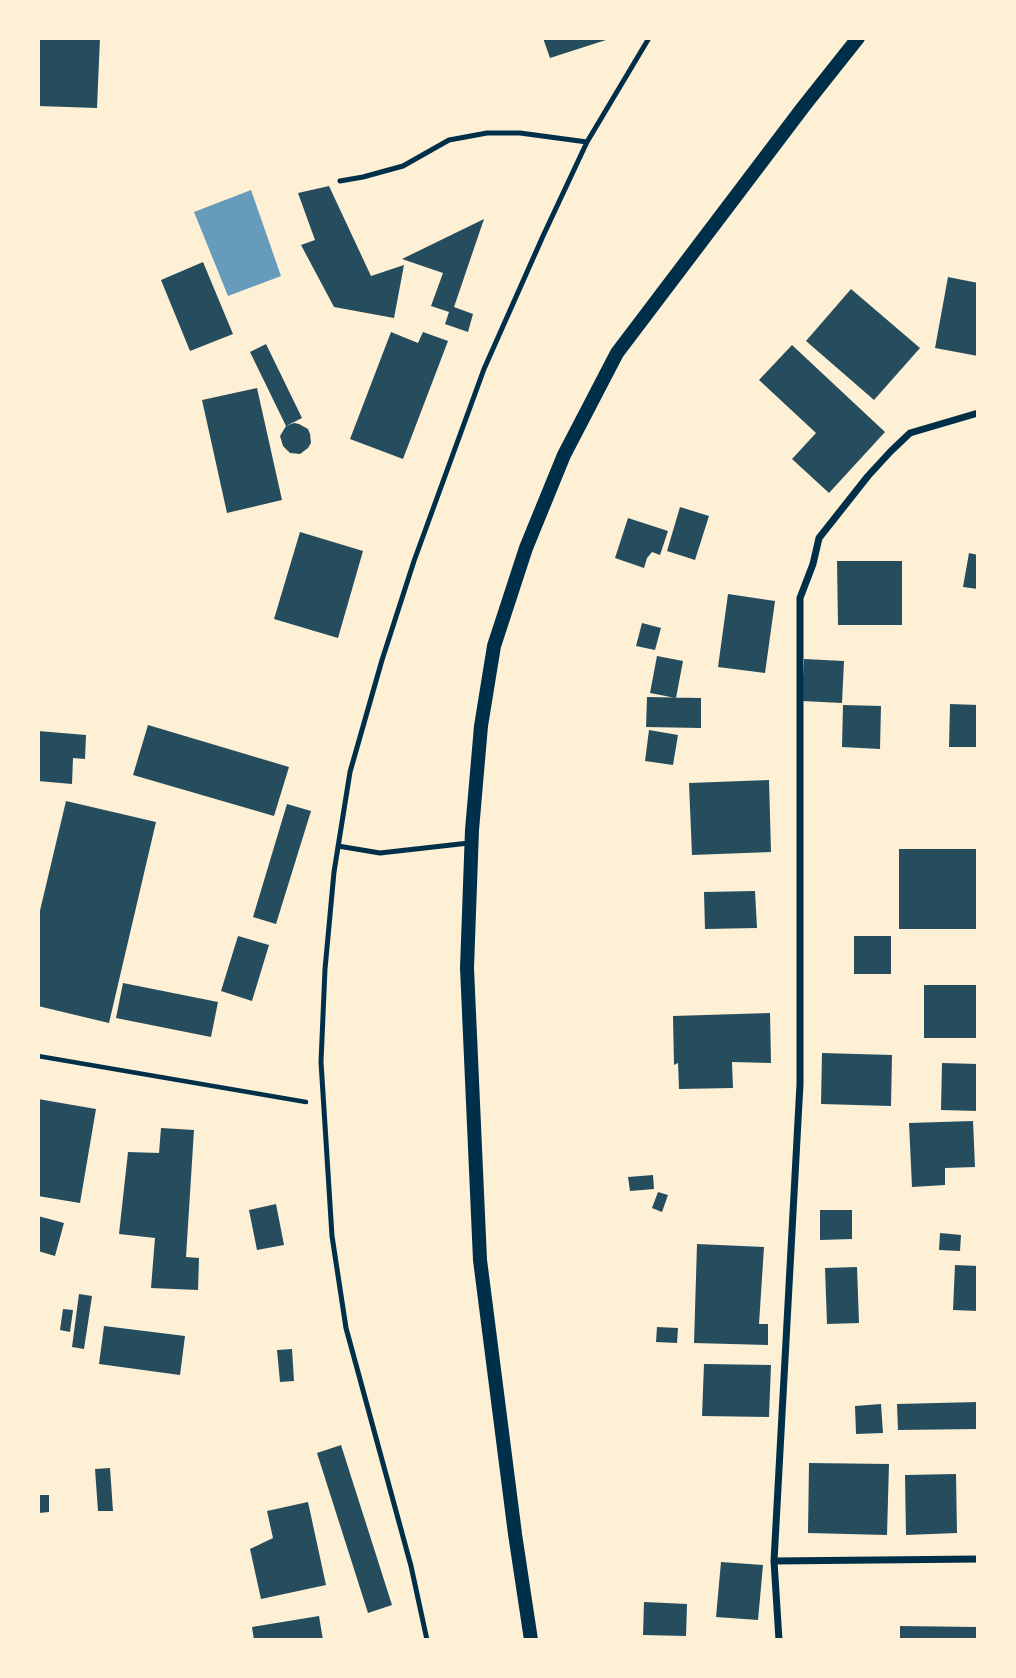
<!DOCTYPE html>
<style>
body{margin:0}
#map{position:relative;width:1016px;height:1678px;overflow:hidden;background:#fdf0d5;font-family:"Fira Sans Condensed",sans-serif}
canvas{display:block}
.frame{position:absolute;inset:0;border:40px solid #fdf0d5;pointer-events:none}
</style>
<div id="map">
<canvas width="1016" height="1678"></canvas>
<div class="frame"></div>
</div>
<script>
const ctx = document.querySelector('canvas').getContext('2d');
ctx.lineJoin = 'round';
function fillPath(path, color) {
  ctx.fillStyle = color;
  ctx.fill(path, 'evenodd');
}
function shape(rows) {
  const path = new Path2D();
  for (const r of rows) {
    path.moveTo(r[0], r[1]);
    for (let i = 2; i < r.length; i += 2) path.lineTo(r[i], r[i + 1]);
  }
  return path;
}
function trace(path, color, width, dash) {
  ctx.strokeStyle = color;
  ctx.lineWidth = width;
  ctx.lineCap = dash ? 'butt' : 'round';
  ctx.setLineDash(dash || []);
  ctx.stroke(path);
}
fillPath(shape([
 [251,190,281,276,228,296,194,212]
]), '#669bbc');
fillPath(shape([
 [38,38,100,38,97,108,38,106],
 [543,38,609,38,609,39,550,58],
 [329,186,371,276,404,265,394,318,334,307,301,245,315,240,298,193],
 [484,219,454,307,473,314,468,332,445,324,449,312,431,306,443,273,402,259],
 [203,262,233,334,190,351,161,280],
 [948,277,978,283,978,356,935,348],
 [851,289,920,348,874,400,806,341],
 [391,332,418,343,423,332,448,341,403,459,350,439],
 [266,344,302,418,286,426,294,423,299,424,308,429,310,434,311,443,308,448,300,454,290,453,283,446,280,436,286,426,250,352],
 [792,345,885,432,829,493,792,459,816,433,759,380],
 [257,388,282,500,227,513,202,400],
 [680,507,709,516,695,560,667,551],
 [628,518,668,531,660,555,652,552,647,558,644,568,615,558],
 [300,532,363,551,338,638,274,619],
 [969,553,978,555,978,589,963,587],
 [837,561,902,561,902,625,838,625],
 [728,594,775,601,765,673,718,667],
 [642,623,661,628,655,650,636,646],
 [657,656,683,661,676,698,650,693],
 [804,659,844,661,842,703,802,701],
 [647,697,701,698,701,728,646,727],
 [950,704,978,705,978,747,949,747],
 [843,705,881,706,880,749,842,747],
 [148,725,289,767,274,816,133,775],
 [649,730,678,735,673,765,645,761],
 [38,731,86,735,85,759,73,758,72,784,38,781],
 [769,780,771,852,692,855,689,783],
 [66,801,156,822,109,1023,38,1006,38,919],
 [287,804,311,811,276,924,253,917],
 [899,849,976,849,976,929,899,929],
 [755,891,757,928,705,929,704,892],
 [238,936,269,945,252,1001,221,991],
 [854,936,891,936,891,974,854,974],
 [123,983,218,1002,211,1037,116,1018],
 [924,985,978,985,978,1038,924,1038],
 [770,1013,771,1063,732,1062,733,1088,679,1089,678,1063,674,1065,673,1016],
 [822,1053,892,1055,891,1106,821,1104],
 [942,1063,978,1064,978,1111,941,1110],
 [38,1099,96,1109,80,1203,38,1196],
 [973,1121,975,1167,945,1168,945,1185,912,1187,909,1123],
 [161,1128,194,1130,186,1257,199,1258,198,1290,151,1288,155,1238,119,1234,128,1152,159,1153],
 [653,1175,654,1189,630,1191,628,1177],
 [658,1192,668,1195,662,1212,652,1208],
 [276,1204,284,1245,257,1250,249,1210],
 [820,1210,852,1210,852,1239,820,1240],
 [38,1216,64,1223,55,1256,38,1251],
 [940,1233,961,1235,960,1251,939,1250],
 [697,1244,764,1247,759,1324,768,1324,768,1345,694,1343],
 [955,1265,978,1266,978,1311,953,1310],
 [857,1267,859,1323,827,1324,825,1268],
 [79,1294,92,1296,84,1349,72,1347],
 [63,1309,73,1310,70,1332,60,1330],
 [104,1326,185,1336,180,1375,99,1364],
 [657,1327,678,1328,677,1343,656,1342],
 [292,1349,294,1381,280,1382,277,1350],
 [704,1364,771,1365,769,1417,702,1416],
 [978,1402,978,1429,898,1430,897,1404],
 [881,1404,883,1433,856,1434,855,1406],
 [341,1445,392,1605,368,1613,317,1453],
 [809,1463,889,1464,887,1535,808,1533],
 [110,1468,113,1511,98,1511,95,1469],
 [956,1474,957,1533,906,1535,905,1475],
 [38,1495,49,1495,49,1512,39,1513],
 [308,1502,326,1585,261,1599,250,1549,273,1538,267,1511],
 [721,1562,763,1565,758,1620,716,1617],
 [644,1602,687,1604,686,1636,643,1635],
 [319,1616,323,1640,254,1640,252,1627],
 [900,1626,976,1627,976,1640,900,1640]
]), '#264d5e');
trace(shape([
 [38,1056,306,1102]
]), '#003049', 4.5);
trace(shape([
 [340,181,363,177,403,166,449,140,487,133,520,133,587,142],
 [338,846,380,853,469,843],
 [427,1640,411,1566,346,1328,332,1236,321,1062,325,969,334,872,350,772,382,660,414,561,484,369,543,236,587,142,649,38]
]), '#003049', 5);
trace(shape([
 [774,1561,978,1559],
 [779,1640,774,1561,800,1084,800,598,813,564,819,538,868,476,891,451,910,433,978,413]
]), '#003049', 7);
trace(shape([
 [531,1640,515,1534,480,1260,467,968,472,830,481,726,494,646,526,548,564,455,617,353,804,106,858,38]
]), '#003049', 14);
</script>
